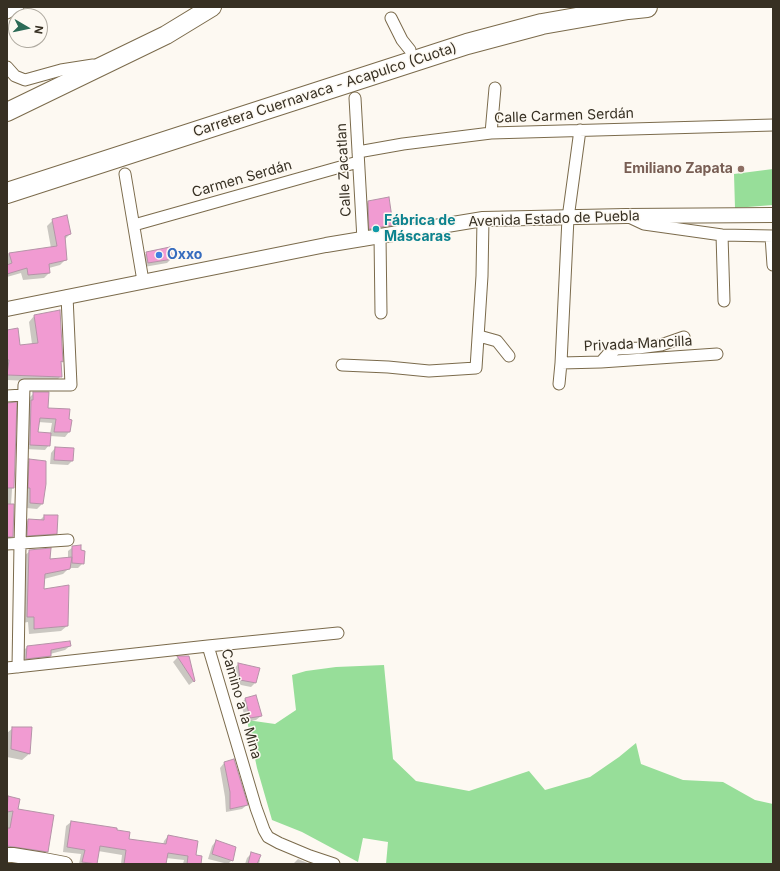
<!DOCTYPE html>
<meta charset="utf-8">
<style>
body{margin:0}
#map{position:relative;width:780px;height:871px;overflow:hidden;background:#fdf9f2;font-family:Inter,sans-serif}
canvas{display:block}
.frame{position:absolute;inset:0;border:8px solid #373023;pointer-events:none}
.north{position:absolute;left:8px;top:8px;width:40px;height:40px;box-sizing:border-box;background:#fdf9f2;border:1px solid #aea99f;border-radius:50%;rotate:99deg;font-size:11px;font-weight:700;line-height:16px;text-align:center;color:#373023}
.north::after{content:'';display:block;margin:auto;width:14px;height:18px;background:#2c6a56;clip-path:polygon(50% 0,100% 100%,50% 72%,0 100%)}
</style>
<div id="map">
<canvas width="780" height="871"></canvas>
<div class="frame"></div>
<div class="north">N</div>
</div>
<script>
const ctx = document.querySelector('canvas').getContext('2d');
ctx.lineJoin = 'round';
function fillPath(path, color) {
  ctx.fillStyle = color;
  ctx.fill(path, 'evenodd');
}
function shape(rows) {
  const path = new Path2D();
  for (const r of rows) {
    path.moveTo(r[0], r[1]);
    for (let i = 2; i < r.length; i += 2) path.lineTo(r[i], r[i + 1]);
  }
  return path;
}
function trace(path, color, width, dash) {
  ctx.strokeStyle = color;
  ctx.lineWidth = width;
  ctx.lineCap = dash ? 'butt' : 'round';
  ctx.setLineDash(dash || []);
  ctx.stroke(path);
}
function drawText(font, color, halo, rows, align = 'center') {
  ctx.font = font + ' Inter,sans-serif';
  ctx.lineWidth = 3;
  ctx.setLineDash([]);
  ctx.textBaseline = 'middle';
  ctx.strokeStyle = halo;
  ctx.fillStyle = color;
  for (const [text, x, y, turn = 0] of rows) {
    ctx.save();
    ctx.translate(x, y);
    ctx.rotate((+turn || 0) * Math.PI / 180);
    ctx.textAlign = isNaN(turn) ? turn : align;
    if (halo) ctx.strokeText(text, 0, 0);
    ctx.fillText(text, 0, 0);
    ctx.restore();
  }
}
fillPath(shape([
 [773,169,773,205,735,208,734,174],
 [384,665,393,759,416,781,469,791,529,771,545,790,590,777,619,757,636,743,641,764,683,780,723,782,755,800,773,804,773,864,386,864,388,842,363,838,358,862,302,832,272,820,257,768,247,720,275,724,296,710,292,675,306,671,336,667]
]), '#97de99');
fillPath(shape([
 [368,202,392,225,385,232,363,236,361,209],
 [53,220,70,234,64,240,65,260,60,265,49,268,49,273,44,278,23,280,21,273,7,277,7,256,9,253,51,248,47,226],
 [147,253,172,258,167,263,144,267,142,257],
 [34,316,62,361,60,363,61,376,55,382,7,380,7,331,19,346,32,344,29,322],
 [34,393,46,409,69,432,65,437,50,436,49,445,45,450,25,449,29,398],
 [38,422,52,423,50,434,37,433],
 [7,404,13,487,12,489,11,505,12,536,7,541],
 [55,448,72,461,68,465,50,464,51,453],
 [30,460,44,484,42,504,37,509,26,508,25,465],
 [44,516,56,533,51,538,23,540,24,525,28,520,39,521],
 [73,547,83,563,78,568,69,568,63,574,44,579,43,590,67,626,61,631,29,634,28,622,22,623,24,556,30,551,49,560,68,558,68,551],
 [70,646,65,650,50,654,50,656,46,660,22,663,23,651,27,647],
 [178,657,188,657,194,681,189,685,173,662],
 [238,664,258,669,256,682,251,687,236,684,234,669],
 [246,698,261,716,256,720,246,722,241,703],
 [13,728,29,754,22,760,7,757,7,733],
 [224,763,247,805,242,809,226,812,225,797,220,768],
 [8,797,16,810,47,851,41,857,7,852,7,798],
 [71,822,115,831,128,840,163,845,164,841,168,836,195,856,200,864,183,864,184,860,166,858,165,864,121,864,122,855,98,851,96,864,79,864,81,854,63,852,66,826],
 [216,841,232,860,228,864,208,859,212,846],
 [251,854,260,860,259,864,245,864,247,858],
 [298,859,310,864,293,864]
]), '#0003');
const building = shape([
 [389,197,393,225,369,229,368,201,389,197],
 [67,215,71,234,65,236,67,260,49,264,50,273,28,275,27,268,7,274,7,265,12,263,9,253,57,246,52,219,67,215],
 [170,247,173,259,148,263,146,252,170,247],
 [60,310,63,362,61,361,62,377,7,375,9,360,7,360,7,330,18,328,20,345,38,343,34,315,60,310],
 [33,392,49,392,48,408,70,409,69,419,72,420,70,432,54,432,56,419,40,418,38,432,51,433,50,446,30,445,31,400,33,400,33,392],
 [17,402,14,488,7,488,7,403,17,402],
 [55,447,74,448,73,461,54,460,55,447],
 [29,459,46,461,46,484,43,504,30,503,30,488,28,488,29,459],
 [7,504,14,504,13,537,7,537,7,504],
 [44,515,58,515,57,534,27,536,28,519,44,520,44,515],
 [81,545,81,550,85,551,84,564,72,563,72,546,81,545],
 [51,548,50,559,72,557,70,569,45,574,44,589,69,585,68,626,34,629,34,617,27,617,29,550,51,548],
 [70,641,71,646,51,650,51,656,26,659,27,646,70,641],
 [177,656,189,656,195,681,194,682,177,656],
 [238,663,260,668,256,683,240,680,238,663],
 [256,695,262,716,250,718,245,698,256,695],
 [12,727,32,727,30,754,11,749,12,727],
 [234,759,248,805,230,809,230,792,224,762,234,759],
 [8,796,20,799,18,809,54,815,48,852,14,847,7,846,7,828,10,828,13,811,7,812,8,796],
 [71,821,117,828,117,830,130,832,129,839,166,844,168,835,198,841,196,855,202,856,201,864,187,864,188,856,168,853,166,864,124,864,126,850,100,846,97,864,82,862,85,850,67,847,71,821],
 [216,840,236,847,233,861,212,854,216,840],
 [251,852,261,855,257,864,248,864,251,852]
]);
fillPath(building, '#f19bd2');
trace(building, '#b593a7', 1);
const minor = shape([
 [7,13,18,7],
 [391,18,402,40,410,50],
 [7,67,15,76,25,80,61,70,93,65],
 [355,98,363,240],
 [491,133,495,88],
 [358,152,403,144,491,133,773,125],
 [125,174,143,281],
 [627,216,644,224,722,235,773,236],
 [134,225,358,162],
 [722,235,724,301],
 [380,236,381,313],
 [771,236,773,265],
 [479,336,497,341,509,356],
 [601,362,608,354,617,349,638,348,661,345,684,337],
 [561,363,601,362,717,354],
 [342,365,388,367,429,371,476,368,482,276,483,219],
 [559,384,561,363,568,218,580,130],
 [7,396,23,395],
 [7,544,68,540],
 [208,646,256,808,264,830,268,837,279,843,310,856,334,864],
 [18,667,20,544,24,385,71,385,67,296],
 [7,668,208,646,338,633]
]);
const tertiary = shape([
 [7,309,326,245,483,219,626,216,773,215],
 [7,855,13,855,44,860,65,864]
]);
const primary = shape([
 [7,112,166,35,212,7]
]);
const motorway = shape([
 [7,193,467,44,542,24,628,9,647,7]
]);
trace(minor, '#7b6b4c', 13);
trace(tertiary, '#7b6b4c', 16);
trace(primary, '#7b6b4c', 20);
trace(motorway, '#7b6b4c', 22);
trace(minor, '#fff', 11);
trace(tertiary, '#fff', 14);
trace(primary, '#fff', 18);
trace(motorway, '#fff', 20);
for (const [x, y, r, color] of [
 [741,169,4,"#8d6e63"],
 [376,229,4,"#0f9aa8"],
 [159,255,4,"#3f7fe0"]
]) {
  const dot = new Path2D();
  dot.arc(x, y, r, 0, 2 * Math.PI);
  ctx.fillStyle = color;
  ctx.fill(dot);
  trace(dot, '#fdf9f2', 1.5);
}
drawText('14px', '#373023', '#fdf9f2', [
 ["Carretera Cuernavaca - Acapulco (Cuota)",325,90,-18],
 ["Calle Carmen Serdán",564,116,-2],
 ["Calle Zacatlan",344,170,-93],
 ["Carmen Serdán",242,179,-16],
 ["Avenida Estado de Puebla",554,219,-2],
 ["Privada Mancilla",638,344,-3],
 ["Camino a la Mina",241,704,74]
]);
drawText('bold 14px', '#785e54', '#fdf9f2', [
 ["Emiliano Zapata",733,169]
], 'right');
drawText('bold 14px', '#0d838f', '#fdf9f2', [
 ["Fábrica de",384,221],
 ["Máscaras",384,237]
], 'left');
drawText('bold 14px', '#366cbe', '#fdf9f2', [
 ["Oxxo",167,255]
], 'left');
</script>
